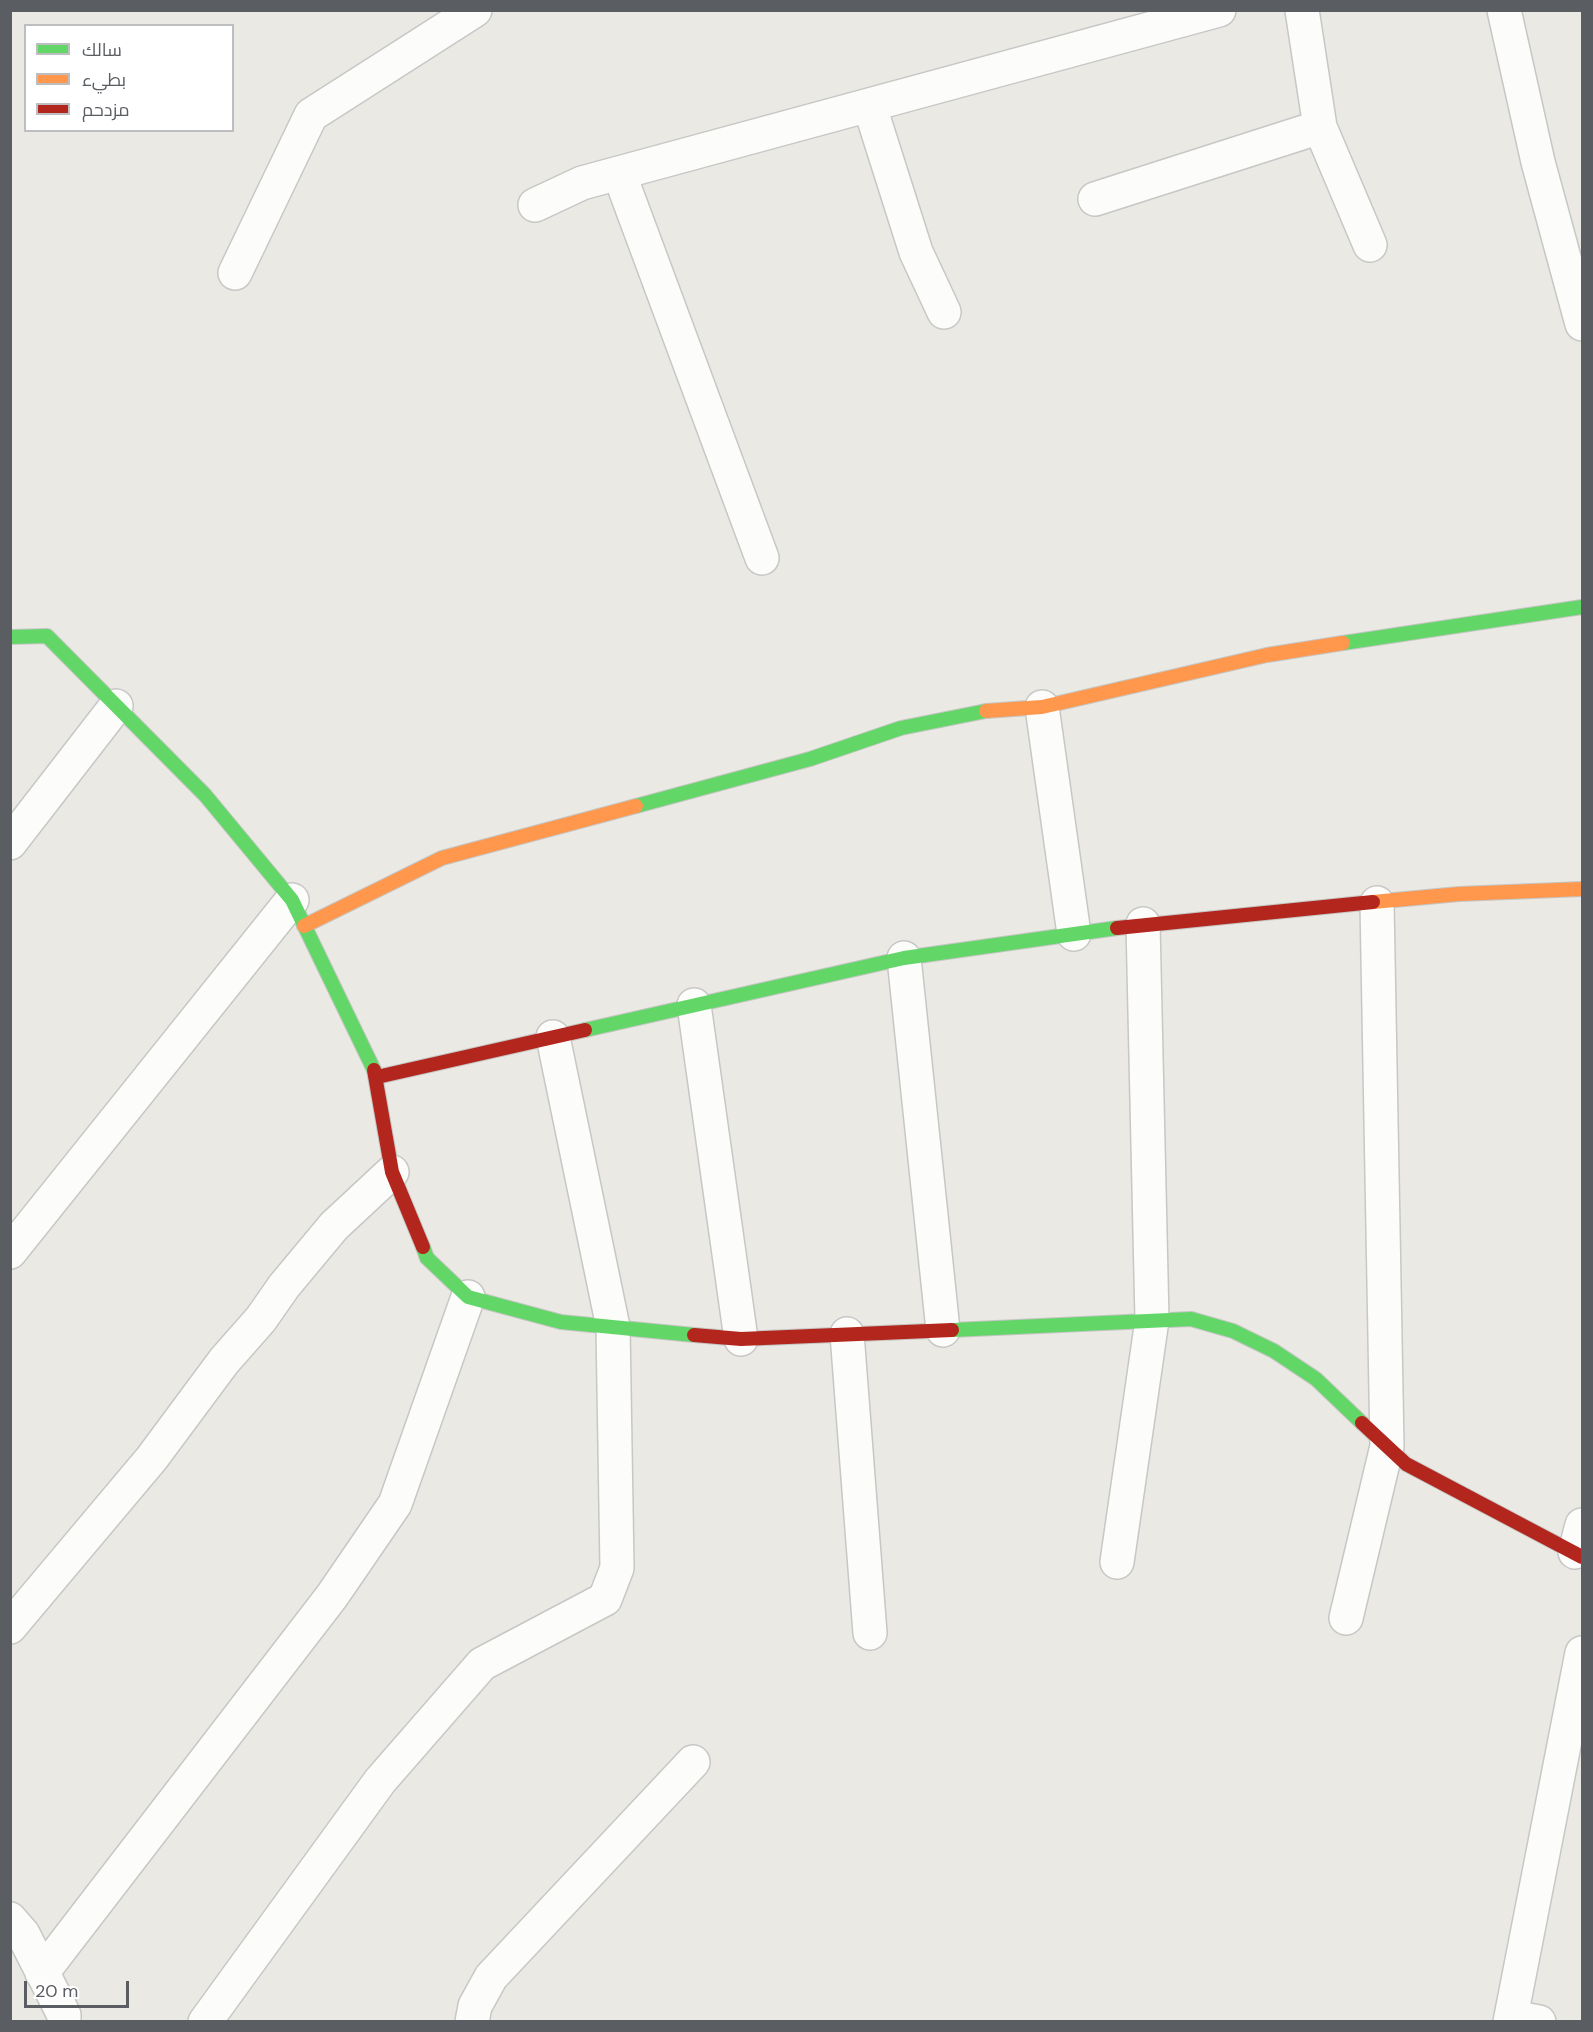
<!DOCTYPE html>
<meta charset="utf-8">
<style>
body{margin:0}
#map{position:relative;width:1593px;height:2032px;overflow:hidden;background:#eae9e4;font-family:"DM Sans",Cairo,sans-serif}
canvas{display:block}
.frame{position:absolute;inset:0;border:12px solid #5a5d61;pointer-events:none}
.legend{position:absolute;left:24px;top:24px;width:210px;height:108px;box-sizing:border-box;background:#fff;border:2px solid #bdbec0;margin:0;padding:8px 10px;list-style:none;font-size:18px;color:#5a5d61}
.legend li{display:flex;align-items:center;gap:12px;height:30px}
.legend b{width:30px;border:2px solid #bdbec0}
.scale{position:absolute;left:24px;top:1981px;width:105px;height:27px;box-sizing:border-box;border:3px solid #5a5d61;border-top:0;padding-left:8px;font-size:18px;line-height:21px;white-space:nowrap;color:#5a5d61;-webkit-text-stroke:4px #fff;paint-order:stroke}
</style>
<div id="map">
<canvas width="1593" height="2032"></canvas>
<div class="frame"></div>
<ul class="legend">
<li><b style="height:8px;background:#63d668"></b>سالك</li>
<li><b style="height:8px;background:#ff974d"></b>بطيء</li>
<li><b style="height:8px;background:#b3261e"></b>مزدحم</li>
</ul>
<div class="scale">20 m</div>
</div>
<script>
const ctx = document.querySelector('canvas').getContext('2d');
ctx.lineJoin = 'round';
function shape(rows) {
  const path = new Path2D();
  for (const r of rows) {
    path.moveTo(r[0], r[1]);
    for (let i = 2; i < r.length; i += 2) path.lineTo(r[i], r[i + 1]);
  }
  return path;
}
function trace(path, color, width, dash) {
  ctx.strokeStyle = color;
  ctx.lineWidth = width;
  ctx.lineCap = dash ? 'butt' : 'round';
  ctx.setLineDash(dash || []);
  ctx.stroke(path);
}
const street = shape([
 [1504,10,1538,162,1582,324],
 [870,107,916,252,944,312],
 [1320,127,1370,245],
 [619,173,762,558],
 [1095,199,1320,127,1302,10],
 [535,205,582,183,1219,10],
 [235,273,311,115,475,10],
 [1042,707,1074,934],
 [10,843,116,706],
 [904,958,943,1330],
 [694,1005,741,1339],
 [10,1252,292,900],
 [847,1334,870,1633],
 [1575,1552,1582,1525],
 [1117,1562,1152,1320,1143,924],
 [1346,1618,1387,1446,1377,903],
 [10,1627,152,1458,224,1361,261,1319,284,1286,334,1226,392,1172],
 [10,1919,23,1934,64,2015,64,2022],
 [42,1973,332,1596,395,1504,468,1297],
 [1511,2017,1539,2022],
 [205,2022,380,1781,482,1664,605,1599,617,1568,613,1327,553,1037],
 [472,2022,475,2006,491,1977,693,1762],
 [1510,2022,1582,1653]
]);
const fast = shape([
 [10,637,47,636,205,795,292,900,374,1070],
 [1343,643,1582,607],
 [636,806,810,759,901,728,986,711],
 [585,1030,904,958,1117,928],
 [423,1247,427,1258,468,1297,561,1322,694,1335],
 [952,1330,1191,1319,1233,1331,1274,1351,1316,1379,1362,1423]
]);
const slow = shape([
 [986,711,1042,707,1267,655,1343,643],
 [1373,902,1459,894,1582,889],
 [304,926,442,858,636,806]
]);
const jam = shape([
 [1117,928,1373,902],
 [374,1070,392,1172,423,1247],
 [377,1077,585,1030],
 [694,1335,741,1339,952,1330],
 [1362,1423,1406,1464,1582,1557]
]);
trace(street, '#c7c7c6', 36);
trace(fast, '#c5c6c4', 16);
trace(slow, '#c5c6c4', 16);
trace(jam, '#c5c6c4', 16);
trace(street, '#fcfcfb', 33);
trace(fast, '#63d668', 14);
trace(slow, '#ff974d', 14);
trace(jam, '#b3261e', 14);
</script>
